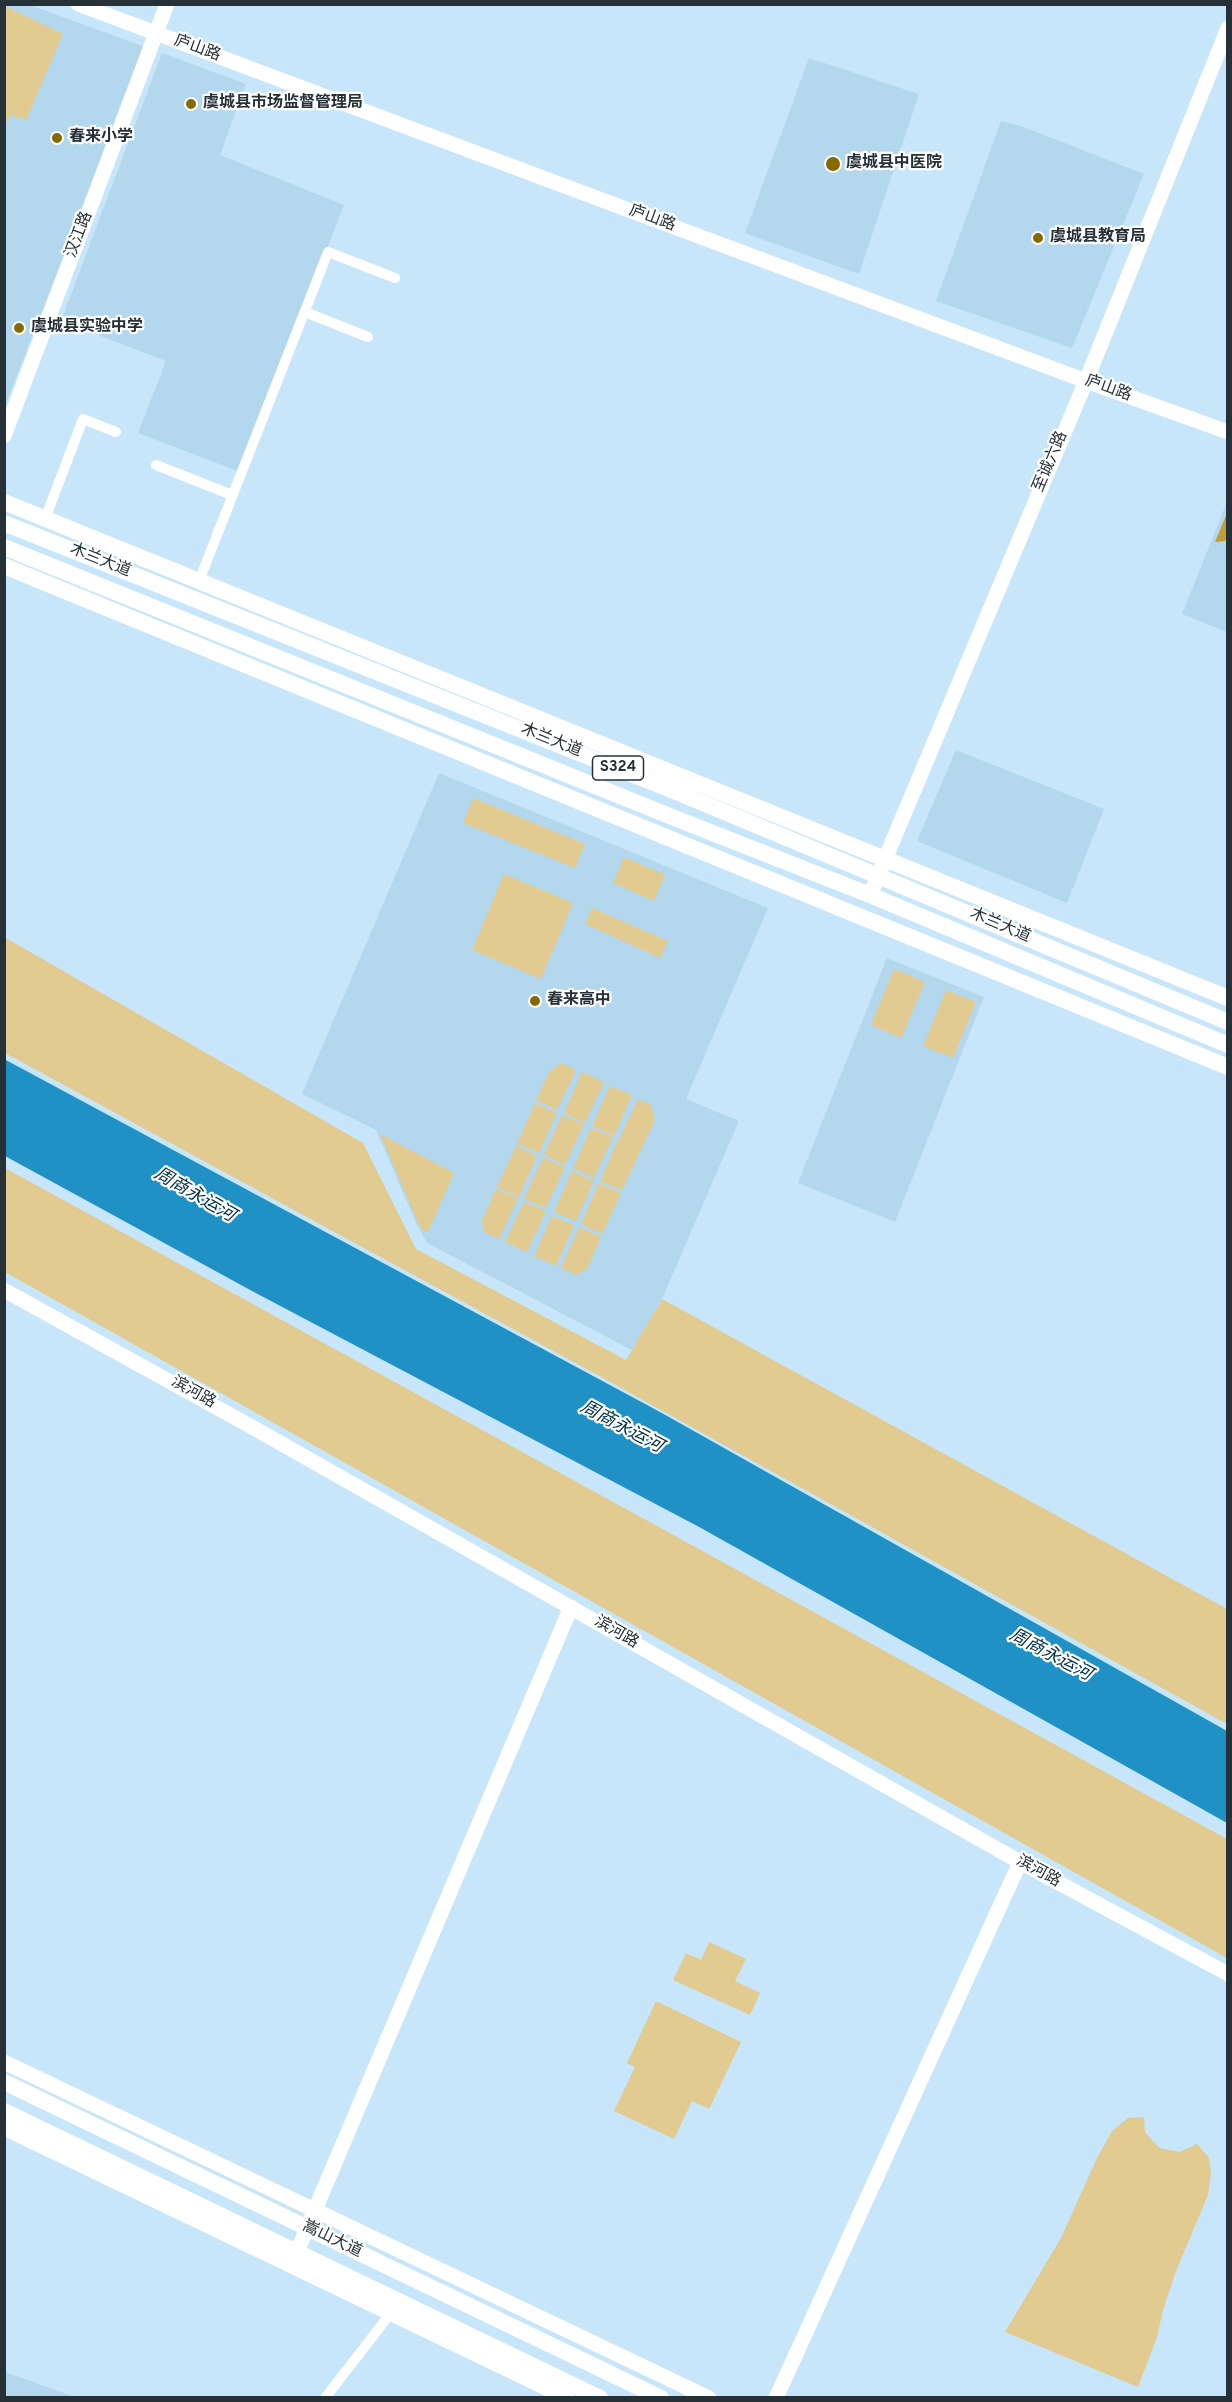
<!DOCTYPE html>
<meta charset="utf-8">
<style>
body{margin:0}
#map{position:relative;width:1232px;height:2402px;overflow:hidden;background:#c8e6f9;font-family:Overpass,sans-serif}
canvas{display:block}
.frame{position:absolute;inset:0;border:6px solid #253037;pointer-events:none}
</style>
<div id="map">
<canvas width="1232" height="2402"></canvas>
<div class="frame"></div>
</div>
<script>
const ctx = document.querySelector('canvas').getContext('2d');
ctx.lineJoin = 'round';
function fillPath(path, color) {
  ctx.fillStyle = color;
  ctx.fill(path, 'evenodd');
}
function shape(rows) {
  const path = new Path2D();
  for (const r of rows) {
    path.moveTo(r[0], r[1]);
    for (let i = 2; i < r.length; i += 2) path.lineTo(r[i], r[i + 1]);
  }
  return path;
}
function trace(path, color, width, dash) {
  ctx.strokeStyle = color;
  ctx.lineWidth = width;
  ctx.lineCap = dash ? 'butt' : 'round';
  ctx.setLineDash(dash || []);
  ctx.stroke(path);
}
function drawText(font, color, halo, rows, align = 'center') {
  ctx.font = font + ' Overpass,"Noto Sans SC",sans-serif';
  ctx.lineWidth = 4.5;
  ctx.setLineDash([]);
  ctx.textBaseline = 'middle';
  ctx.strokeStyle = halo;
  ctx.fillStyle = color;
  for (const [text, x, y, turn = 0] of rows) {
    ctx.save();
    ctx.translate(x, y);
    ctx.rotate((+turn || 0) * Math.PI / 180);
    ctx.textAlign = isNaN(turn) ? turn : align;
    if (halo) ctx.strokeText(text, 0, 0);
    ctx.fillText(text, 0, 0);
    ctx.restore();
  }
}
fillPath(shape([
 [5,5,30,5,145,47,5,406],
 [162,53,246,84,220,155,344,205,240,472,138,433,166,361,61,321],
 [809,58,919,94,859,274,745,233],
 [1001,121,1021,126,1144,174,1072,348,936,301],
 [1227,502,1227,632,1182,614],
 [956,750,1104,809,1067,903,917,841],
 [439,773,768,908,686,1099,739,1121,662,1299,632,1350,427,1243,416,1223,376,1130,302,1094],
 [887,958,984,997,895,1222,798,1183],
 [4,2372,5,2372,75,2397,5,2397]
]), '#b3d8ee');
fillPath(shape([
 [5,6,63,34,26,120,10,115,5,125],
 [473,798,585,844,575,868,463,823],
 [624,857,665,875,654,901,613,883],
 [504,874,573,903,541,979,472,950],
 [592,908,668,941,660,958,585,924],
 [4,937,363,1143,416,1249,626,1360,662,1299,1227,1609,1227,1724,614,1384,5,1053],
 [894,969,925,982,901,1038,871,1025],
 [946,990,976,1002,953,1058,923,1046],
 [561,1063,576,1070,557,1110,536,1100,549,1072],
 [582,1072,604,1082,585,1123,564,1113],
 [610,1086,632,1095,614,1136,592,1126],
 [638,1099,651,1105,655,1120,622,1190,600,1181,618,1140,622,1141,619,1139],
 [535,1103,557,1113,539,1153,517,1144],
 [562,1115,584,1124,565,1165,544,1155],
 [591,1128,613,1137,594,1178,573,1168],
 [380,1134,454,1173,428,1232,424,1232,418,1223],
 [516,1146,537,1156,519,1197,497,1187],
 [543,1158,565,1167,546,1208,524,1199],
 [5,1168,1227,1839,1227,1958,5,1272],
 [572,1171,594,1181,576,1221,554,1212],
 [599,1183,621,1193,602,1234,581,1224],
 [496,1189,518,1198,499,1239,484,1232,482,1220],
 [524,1202,546,1211,527,1252,505,1242],
 [552,1216,574,1225,556,1266,534,1256],
 [579,1227,601,1237,587,1269,576,1275,561,1268],
 [709,1942,746,1959,735,1981,760,1993,750,2015,673,1980,686,1953,701,1960],
 [656,2001,741,2042,709,2109,692,2101,674,2139,614,2111,635,2067,627,2063],
 [1144,2117,1145,2132,1159,2148,1180,2152,1197,2144,1209,2158,1211,2174,1208,2195,1176,2271,1163,2310,1157,2337,1138,2387,1005,2332,1061,2238,1097,2158,1112,2131,1128,2118]
]), '#e1cb90');
fillPath(shape([
 [1227,513,1227,537,1225,541,1215,542]
]), '#bf9e38');
fillPath(shape([
 [4,1059,660,1412,1227,1731,1227,1823,701,1528,252,1291,5,1156]
]), '#1f91c5');
trace(shape([
 [305,312,368,337],
 [156,465,232,495],
 [45,519,83,419,116,432],
 [199,581,328,252,395,278],
 [325,2398,394,2309]
]), '#fff', 10);
trace(shape([
 [78,4,1086,381,1228,432],
 [4,436,167,4],
 [870,895,1086,381,1228,28],
 [4,1290,252,1427,1020,1862,1228,1974],
 [4,2062,709,2398],
 [4,2128,567,2398],
 [297,2252,571,1607],
 [776,2398,1020,1862]
]), '#fff', 15);
trace(shape([
 [4,502,1228,998],
 [4,523,679,793,1228,1022],
 [4,547,672,817,870,895,1228,1045],
 [4,566,1228,1067],
 [4,2082,661,2398],
 [4,2111,600,2398]
]), '#fff', 16);
for (const [x, y, r, color] of [
 [191,104,6,"#856903"],
 [57,138,6,"#856903"],
 [833,164,8,"#856903"],
 [1038,238,6,"#856903"],
 [19,328,6,"#856903"],
 [535,1001,6,"#856903"]
]) {
  const dot = new Path2D();
  dot.arc(x, y, r, 0, 2 * Math.PI);
  ctx.fillStyle = color;
  ctx.fill(dot);
  trace(dot, '#fff', 2);
}
for (const [x, y, w] of [
 [618,768,51]
]) {
  const box = new Path2D();
  box.roundRect(x - w / 2, y - 12, w, 24, 4.5);
  ctx.fillStyle = '#fff';
  ctx.fill(box);
  trace(box, '#253037', 1.5);
}
drawText('bold 15px', '#253037', null, [
 ["S324",618,768]
]);
drawText('16px', '#253037', '#fff', [
 ["庐山路",197,49,20],
 ["庐山路",652,219,20],
 ["汉江路",80,235,-69],
 ["庐山路",1108,389,20],
 ["至诚六路",1051,462,-67],
 ["木兰大道",100,561,22],
 ["木兰大道",551,741,22],
 ["木兰大道",1000,926,23],
 ["滨河路",193,1393,29],
 ["滨河路",616,1633,30],
 ["滨河路",1038,1872,29],
 ["嵩山大道",332,2240,26]
]);
drawText('bold 16px', '#253037', '#fff', [
 ["虞城县市场监督管理局",203,104],
 ["春来小学",69,138],
 ["虞城县中医院",846,164],
 ["虞城县教育局",1050,238],
 ["虞城县实验中学",31,328],
 ["春来高中",547,1001]
], 'left');
drawText('italic 18px', '#002f45', '#fff', [
 ["周商永运河",194,1196,30],
 ["周商永运河",621,1428,28],
 ["周商永运河",1050,1656,28]
]);
</script>
